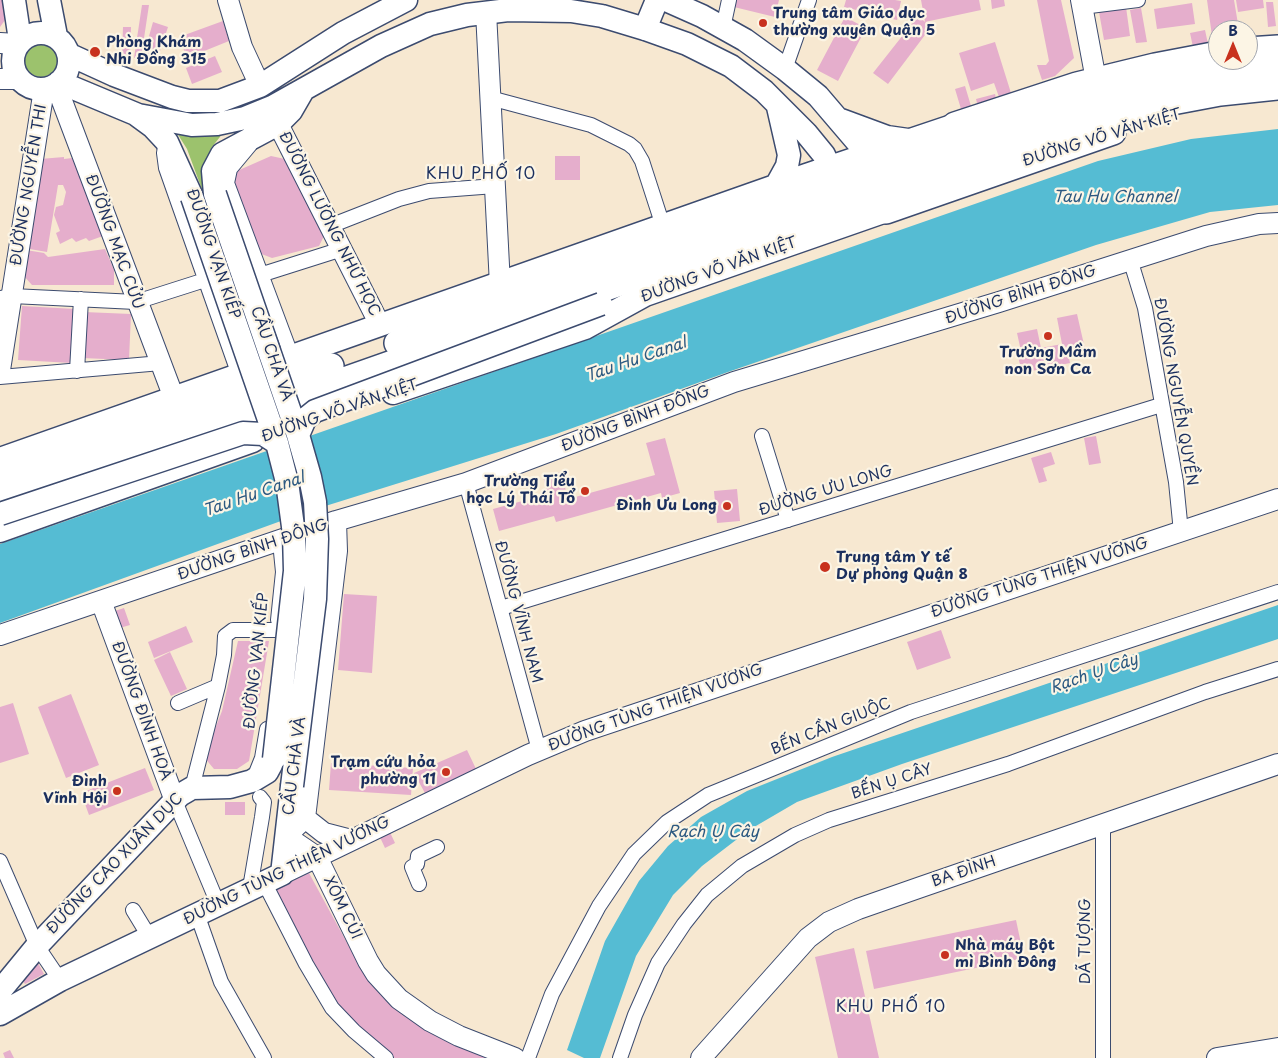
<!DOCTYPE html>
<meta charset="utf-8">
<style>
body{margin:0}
#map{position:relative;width:1278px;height:1058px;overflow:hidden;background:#f7e8d1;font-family:"Playpen Sans",sans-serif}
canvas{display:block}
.north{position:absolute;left:1208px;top:20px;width:50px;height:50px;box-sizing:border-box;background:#fcf5e5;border:1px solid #a2a6af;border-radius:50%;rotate:0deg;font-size:14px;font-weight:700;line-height:20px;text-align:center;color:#1b2f5e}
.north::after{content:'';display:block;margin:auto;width:18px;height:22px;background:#c8321e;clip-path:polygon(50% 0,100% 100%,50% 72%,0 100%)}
</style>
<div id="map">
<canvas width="1278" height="1058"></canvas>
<div class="north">B</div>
</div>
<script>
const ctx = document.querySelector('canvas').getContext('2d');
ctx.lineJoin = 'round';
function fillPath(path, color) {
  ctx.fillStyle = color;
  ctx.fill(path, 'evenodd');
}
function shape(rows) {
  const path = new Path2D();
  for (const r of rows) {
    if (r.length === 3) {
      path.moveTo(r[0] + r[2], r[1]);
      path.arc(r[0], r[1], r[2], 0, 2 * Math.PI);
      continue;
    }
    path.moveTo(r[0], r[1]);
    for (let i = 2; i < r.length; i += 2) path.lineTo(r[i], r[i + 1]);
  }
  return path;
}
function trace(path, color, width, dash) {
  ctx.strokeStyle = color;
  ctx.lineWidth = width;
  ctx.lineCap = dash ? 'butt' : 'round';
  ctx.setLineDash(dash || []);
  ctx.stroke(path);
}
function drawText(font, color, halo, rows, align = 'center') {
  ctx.font = font + ' "Playpen Sans",sans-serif';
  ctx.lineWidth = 4.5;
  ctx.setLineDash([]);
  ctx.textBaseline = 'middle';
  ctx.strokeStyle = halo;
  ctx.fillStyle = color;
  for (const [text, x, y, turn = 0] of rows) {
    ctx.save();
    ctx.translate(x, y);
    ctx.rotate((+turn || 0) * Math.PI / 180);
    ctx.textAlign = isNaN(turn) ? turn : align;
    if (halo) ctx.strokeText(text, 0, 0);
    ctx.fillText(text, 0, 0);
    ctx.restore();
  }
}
fillPath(shape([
 [41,61,16],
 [177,133,223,133,212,147,205,166,204,195,187,149]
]), '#9cc26d');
fillPath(shape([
 [1278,129,1278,205,1210,212,1096,245,728,372,556,434,303,513,0,623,0,544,1098,161,1191,139],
 [1278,605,1278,639,902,764,797,802,749,830,702,866,673,895,636,956,600,1058,584,1058,567,1050,605,941,639,881,668,846,701,817,747,791,832,757]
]), '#55bcd3');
fillPath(shape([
 [0,0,5,0,8,16,0,27],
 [736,0,779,0,775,17,734,7],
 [846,0,895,0,901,1,897,20,844,7],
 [921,0,979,0,981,10,925,22],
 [991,0,1004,0,1005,6,992,9],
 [1037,0,1061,0,1074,58,1055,76,1042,80,1037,65,1046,65,1049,61],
 [1207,0,1234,0,1239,30,1218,30,1218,42,1213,43],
 [1236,0,1263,0,1264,8,1238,12],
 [1266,2,1273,2,1276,26,1268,27],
 [1192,3,1195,24,1157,29,1154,9],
 [142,5,149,5,141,58,134,58],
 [1126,7,1130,36,1104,40,1099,12],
 [1141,8,1147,42,1136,43,1130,10],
 [918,16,931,27,888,84,873,73],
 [845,17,866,28,838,81,817,70],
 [223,21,229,41,187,58,179,37],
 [153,22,168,27,155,66,142,61],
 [123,27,131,27,130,58,122,57],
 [1205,30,1208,44,1193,47,1190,33],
 [995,42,1011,93,999,97,994,83,971,91,959,53],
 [215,56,222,72,192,84,186,68],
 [965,86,971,106,961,109,955,89],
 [995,94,997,103,978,107,976,99],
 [271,156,285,159,325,234,319,246,272,258,259,253,233,182,237,171],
 [555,156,580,156,580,180,555,180],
 [64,157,64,159,72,158,103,236,89,241,86,238,76,242,72,238,60,244,56,233,60,231,54,215,56,207,63,205,66,192,63,185,58,185,47,252,24,248,40,159],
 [105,249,114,270,114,285,32,285,22,274,26,250,44,253,48,257],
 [22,306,75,309,72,363,18,360],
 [84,312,131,314,129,360,82,358],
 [1077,314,1085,349,1068,353,1070,363,1022,373,1017,352,1021,351,1017,333,1037,329,1041,348,1062,344,1057,318],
 [1096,436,1101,463,1089,465,1084,438],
 [665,438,680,493,662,498,661,493,556,522,554,516,499,531,493,509,548,494,543,477,561,472,568,499,655,475,646,443],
 [1051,452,1055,464,1043,468,1047,481,1039,483,1031,458],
 [737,489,740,521,717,523,714,491],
 [344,594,377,596,372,673,338,670],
 [124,608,130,625,116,629,109,613],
 [186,626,193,642,154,658,148,642],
 [941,630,951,658,917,670,907,642],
 [238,641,269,641,249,761,237,769,214,769,204,757,222,711],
 [170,652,187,689,171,696,154,660],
 [71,694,99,765,66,778,38,707],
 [13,703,29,754,0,763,0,707],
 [467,750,477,771,426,795,414,773],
 [331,763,413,768,411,795,329,790],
 [145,768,154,790,89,815,81,793],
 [225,802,245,802,245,815,225,815],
 [388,828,395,843,385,848,378,833],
 [309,873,359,965,394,1008,497,1058,395,1058,387,1054,331,1001,276,889],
 [1016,920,1024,958,874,989,866,951],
 [854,948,879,1058,838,1058,815,957],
 [38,963,44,974,25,984,21,978,27,969],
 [10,1050,14,1058,5,1058,3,1053]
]), '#e5aecc');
const street = shape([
 [1082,7,1138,0],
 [723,28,729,0],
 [785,69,809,0],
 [490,98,591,125,629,144,635,149,642,161,663,226],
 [250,145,230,169,227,183,292,357],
 [165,147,164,153,166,168,239,375],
 [330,226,399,199,429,191,495,186],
 [1130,259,1145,308,1176,482,1181,532],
 [260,275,342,249],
 [0,298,12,296,136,302,205,280],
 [77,371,81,299],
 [0,377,161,363],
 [762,436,788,520],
 [466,483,539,750],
 [501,608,1161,405],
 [278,620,283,572,280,542],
 [178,703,218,686],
 [256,773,262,758,267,729],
 [192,788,218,686,224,655,225,636,233,630,277,630],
 [175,801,218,904],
 [0,861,37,946,60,980],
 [264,882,306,964,332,1008,354,1031,386,1058],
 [419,884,412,867,417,864,418,856,437,847],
 [250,888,262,817,264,802,260,797],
 [133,910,150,938],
 [197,914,221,982,264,1058],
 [528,1058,552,994,599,906,634,854,667,822,708,795,911,712,1278,592],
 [620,1058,635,1015,658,963,684,924,707,895,742,866,795,835,829,820,1008,764,1205,692,1278,669],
 [1103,1058,1103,825]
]);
const secondary = shape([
 [228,0,242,47,260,86],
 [1081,0,1096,80],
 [486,12,500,285],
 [0,43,17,44],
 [0,79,19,79],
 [56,85,174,398],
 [278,124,380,325],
 [0,370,44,89],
 [336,521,337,551,305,818,286,836,317,857,368,961,376,974,399,999,430,1021,459,1036,515,1058],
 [101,601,175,801],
 [0,635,336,521,466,483,734,382,999,302,1206,236,1259,224,1278,223],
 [305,818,324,833,351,840],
 [282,874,528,755,585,731,1278,499],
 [701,1058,808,938,829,922,858,909,921,887,1278,764],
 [1217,1058,1278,1048]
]);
const primary = shape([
 [14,0,20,40],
 [49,0,56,36],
 [645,29,657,0],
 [41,61,28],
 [68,54,114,75,172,97,188,101,220,101,260,86,343,33,406,0],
 [59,82,138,115,192,125,217,124,245,118,272,107,381,46,430,24,467,15,508,10,571,11,602,16,645,29,687,44,731,66,764,91,806,133,824,155,836,181],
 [138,116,153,127,167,142,192,197],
 [841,120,887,137,908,140],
 [776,186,787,166,789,155,778,107],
 [215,194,213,171,222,154,278,124,291,111,302,92],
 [393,393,585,328,645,295,886,211,859,144,818,96,785,69,745,40,702,16,666,0],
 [0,459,806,175,955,125],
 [0,531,253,441],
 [0,991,37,946,180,795,192,788,230,787,252,781,267,772,274,759],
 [0,1014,60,980,282,874,292,786]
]);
const highway = shape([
 [1248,50,1278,48],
 [955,125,1077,85,1155,66,1218,54],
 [886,211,1113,132],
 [397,343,1070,105,1114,94,1205,76,1278,68],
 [0,479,331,366],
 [0,501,879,192,1072,127,1151,106,1220,93,1278,87]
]);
trace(street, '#3c4b6f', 16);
trace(secondary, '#3c4b6f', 22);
trace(primary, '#3c4b6f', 25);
trace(highway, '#3c4b6f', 28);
trace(street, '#fff', 14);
trace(secondary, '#fff', 20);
trace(primary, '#fff', 22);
trace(highway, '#fff', 25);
const primaryBridge = shape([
 [215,194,298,435,310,477,315,502,317,539,315,599,292,786],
 [192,197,277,443,287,482,294,534,295,571,274,759],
 [298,435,305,419,315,411,601,304],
 [0,514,243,433,263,434,277,443]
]);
trace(primaryBridge, '#3c4b6f', 25, []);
trace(primaryBridge, '#fff', 22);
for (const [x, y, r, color] of [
 [763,23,5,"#c8321e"],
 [95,52,6,"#c8321e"],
 [1048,336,5,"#c8321e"],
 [585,491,5,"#c8321e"],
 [727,506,5,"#c8321e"],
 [825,567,6,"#c8321e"],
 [446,772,5,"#c8321e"],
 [117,791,5,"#c8321e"],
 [945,955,5,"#c8321e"]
]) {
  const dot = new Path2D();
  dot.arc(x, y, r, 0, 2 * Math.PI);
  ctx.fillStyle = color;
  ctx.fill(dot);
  trace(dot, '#fcf5e5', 2);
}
drawText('bold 15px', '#1b2f5e', '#fcf5e5', [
 ["Trung tâm Giáo dục",773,14],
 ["thường xuyên Quận 5",773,31],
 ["Phòng Khám",106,43],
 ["Nhi Đồng 315",106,60],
 ["Trường Mầm",1048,353,"center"],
 ["non Sơn Ca",1048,370,"center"],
 ["Trường Tiểu",575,482,"right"],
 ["học Lý Thái Tổ",575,499,"right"],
 ["Đình Ưu Long",717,506,"right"],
 ["Trung tâm Y tế",836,558],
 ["Dự phòng Quận 8",836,575],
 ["Trạm cứu hỏa",436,763,"right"],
 ["phường 11",436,780,"right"],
 ["Đình",107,782,"right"],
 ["Vĩnh Hội",107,799,"right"],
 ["Nhà máy Bột",955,946],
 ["mì Bình Đông",955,963]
], 'left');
drawText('15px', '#1b2f5e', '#fcf5e5', [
 ["ĐƯỜNG VÕ VĂN KIỆT",1102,138,-17],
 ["ĐƯỜNG NGUYỄN THI",29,185,-81],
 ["ĐƯỜNG LƯƠNG NHỮ HỌC",329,224,63],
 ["ĐƯỜNG MẠC CỬU",114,242,70],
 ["ĐƯỜNG VẠN KIẾP",213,254,71],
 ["ĐƯỜNG VÕ VĂN KIỆT",719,270,-20],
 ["ĐƯỜNG BÌNH ĐÔNG",1021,295,-18],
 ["CẦU CHÀ VÀ",271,354,71],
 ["ĐƯỜNG NGUYỄN QUYỀN",1175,392,80],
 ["ĐƯỜNG VÕ VĂN KIỆT",340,411,-19],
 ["ĐƯỜNG BÌNH ĐÔNG",636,419,-21],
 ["ĐƯỜNG ƯU LONG",826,491,-17],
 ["ĐƯỜNG BÌNH ĐÔNG",253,550,-19],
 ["ĐƯỜNG TÙNG THIỆN VƯƠNG",1040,578,-18],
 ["ĐƯỜNG VĨNH NAM",518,612,75],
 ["ĐƯỜNG VẠN KIẾP",257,661,-84],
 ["ĐƯỜNG TÙNG THIỆN VƯƠNG",656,708,-20],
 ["ĐƯỜNG ĐÌNH HOÀ",141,711,70],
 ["BẾN CẦN GIUỘC",831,727,-22],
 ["CẦU CHÀ VÀ",295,766,-83],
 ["BẾN Ụ CÂY",892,782,-18],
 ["ĐƯỜNG CAO XUÂN DỤC",115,864,-46],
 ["ĐƯỜNG TÙNG THIỆN VƯƠNG",287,871,-26],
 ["BA ĐÌNH",964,872,-19],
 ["XÓM CỦI",342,908,64],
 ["DÃ TƯỢNG",1086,941,-90]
]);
ctx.letterSpacing = '1px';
drawText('16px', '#1b2f5e', '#fcf5e5', [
 ["KHU PHỐ 10",481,175],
 ["KHU PHỐ 10",891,1008]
]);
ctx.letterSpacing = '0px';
drawText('italic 16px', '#2c5981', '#fcf5e5', [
 ["Tau Hu Channel",1115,198],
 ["Tau Hu Canal",636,360,-19],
 ["Tau Hu Canal",254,495,-19],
 ["Rạch Ụ Cây",1094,674,-19],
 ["Rạch Ụ Cây",713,833]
]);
</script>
